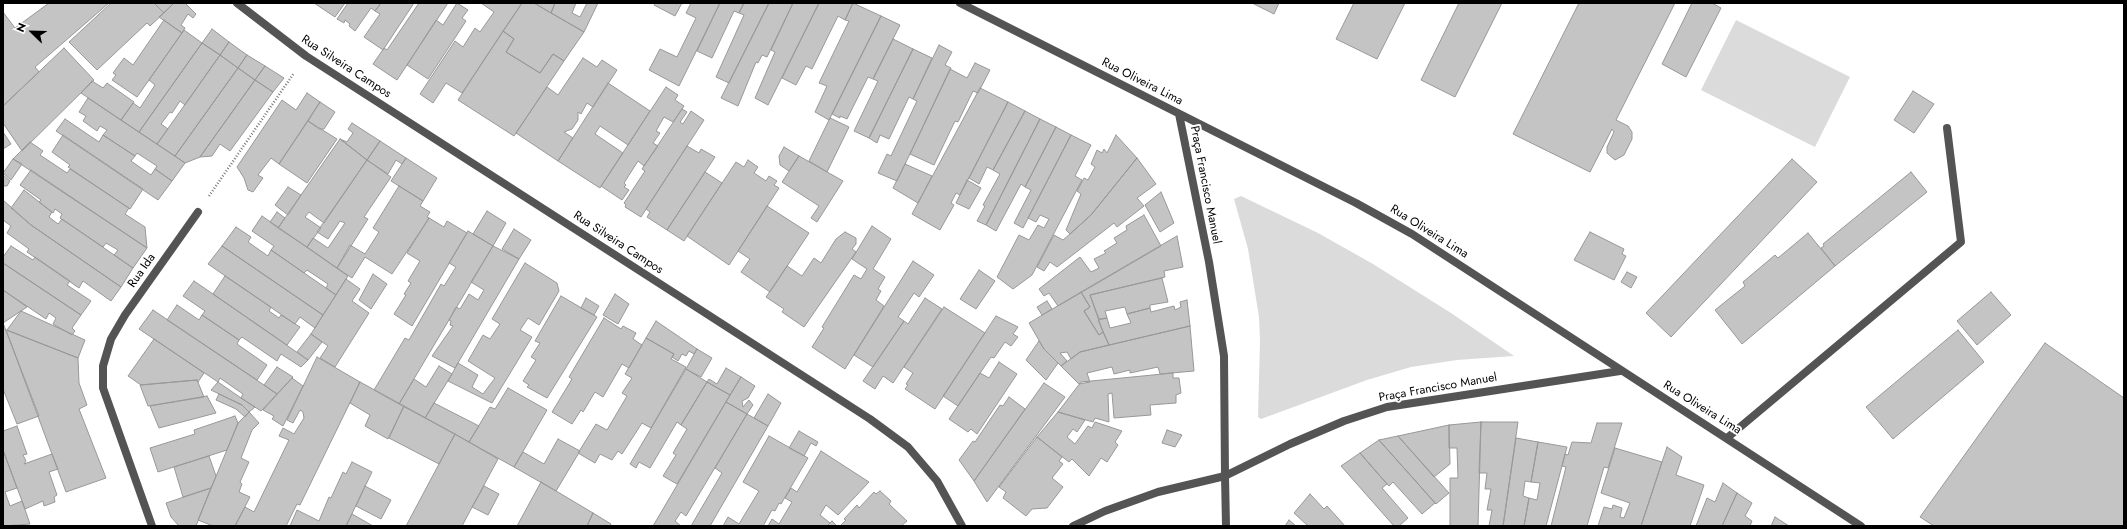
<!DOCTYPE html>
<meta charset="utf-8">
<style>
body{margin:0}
#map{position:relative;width:2127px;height:529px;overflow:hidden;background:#fff;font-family:Jost,sans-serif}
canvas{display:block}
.frame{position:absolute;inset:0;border:4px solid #000;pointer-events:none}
.north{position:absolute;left:12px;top:12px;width:40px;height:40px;-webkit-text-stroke:3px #fff;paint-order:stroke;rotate:293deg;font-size:11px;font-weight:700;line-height:16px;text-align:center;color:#000}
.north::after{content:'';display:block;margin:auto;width:14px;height:18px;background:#000;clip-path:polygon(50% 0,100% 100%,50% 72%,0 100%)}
</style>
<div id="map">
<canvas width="2127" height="529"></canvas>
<div class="frame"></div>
<div class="north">N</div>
</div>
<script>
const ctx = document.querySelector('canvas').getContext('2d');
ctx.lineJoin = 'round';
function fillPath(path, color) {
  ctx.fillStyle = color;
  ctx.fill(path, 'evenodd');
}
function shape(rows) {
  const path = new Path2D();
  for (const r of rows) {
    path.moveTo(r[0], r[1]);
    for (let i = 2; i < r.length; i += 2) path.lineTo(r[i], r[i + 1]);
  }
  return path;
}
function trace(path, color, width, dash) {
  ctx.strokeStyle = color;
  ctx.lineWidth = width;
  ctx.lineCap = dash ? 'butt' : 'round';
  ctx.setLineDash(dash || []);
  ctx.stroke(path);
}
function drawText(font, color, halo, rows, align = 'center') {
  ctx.font = font + ' Jost,sans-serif';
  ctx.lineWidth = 4;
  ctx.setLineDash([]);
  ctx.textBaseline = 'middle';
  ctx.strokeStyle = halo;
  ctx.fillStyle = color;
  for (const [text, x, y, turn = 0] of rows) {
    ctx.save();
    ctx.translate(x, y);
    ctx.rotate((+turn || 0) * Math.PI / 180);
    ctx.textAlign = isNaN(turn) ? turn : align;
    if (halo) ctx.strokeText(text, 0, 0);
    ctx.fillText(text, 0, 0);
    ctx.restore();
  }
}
fillPath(shape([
 [1736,20,1850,77,1815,147,1701,90],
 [1241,196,1318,233,1373,264,1451,313,1514,356,1457,360,1411,367,1367,380,1261,419,1258,417,1260,341,1259,317,1248,249,1234,199]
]), '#dbdbdb');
const building = shape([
 [49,3,109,3,35,67,39,72,3,106,3,12,15,28,49,3],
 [111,3,154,3,164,13,150,26,147,23,97,70,69,42,111,3],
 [154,3,174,3,164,13,154,3],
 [174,3,185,3,196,14,193,18,188,14,181,25,185,28,182,33,159,17,174,3],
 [314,3,345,3,335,17,314,3],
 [348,3,381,3,375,11,371,8,355,31,349,26,350,24,345,20,344,23,337,19,348,3],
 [381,3,414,3,383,50,364,37,380,14,375,11,381,3],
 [419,3,448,3,397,80,373,64,384,48,387,50,419,3],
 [457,3,468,10,462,18,466,21,428,79,407,65,436,20,443,25,457,3],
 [481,3,522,3,462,93,446,83,433,103,420,94,455,41,463,47,475,28,480,32,494,12,481,3],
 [522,3,534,3,584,32,564,61,553,54,540,73,506,52,514,39,503,31,522,3],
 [534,3,555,3,551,13,534,3],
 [555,3,576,3,572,13,580,17,587,3,598,3,584,32,551,13,555,3],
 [655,3,682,3,675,16,654,5,655,3],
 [691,3,720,3,679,86,649,70,660,49,677,57,696,18,686,13,691,3],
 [720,3,744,3,739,13,734,11,712,58,697,51,720,3],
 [744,3,769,3,729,83,716,77,744,15,739,13,744,3],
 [769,3,793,3,767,57,762,55,758,63,756,62,738,106,721,98,769,3],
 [793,3,819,3,768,105,755,98,775,52,771,50,793,3],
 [819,3,853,3,845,20,838,16,812,69,806,66,796,85,782,78,819,3],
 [853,3,881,16,829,120,815,112,827,86,819,83,849,21,845,20,853,3],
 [1252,3,1279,3,1274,14,1252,3],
 [1354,3,1405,3,1377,59,1336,39,1354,3],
 [1459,3,1502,3,1455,97,1421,80,1459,3],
 [1579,3,1675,3,1616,120,1628,126,1632,132,1632,139,1624,155,1615,160,1607,153,1607,147,1614,132,1612,129,1590,172,1513,134,1579,3],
 [1692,3,1712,3,1721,8,1686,77,1662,64,1692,3],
 [881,16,900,25,873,79,868,77,847,119,840,116,840,118,832,114,881,16],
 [164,20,182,33,137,97,112,80,116,75,113,73,124,58,133,65,164,20],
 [212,29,229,42,220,55,202,43,212,29],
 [184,30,202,43,139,132,121,120,133,103,140,108,155,85,149,80,184,30],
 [503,31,514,39,506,52,540,73,553,54,564,61,514,136,458,100,503,31],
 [893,39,913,49,869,138,854,131,878,81,873,79,893,39],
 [229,42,247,55,238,68,220,55,229,42],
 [202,43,220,55,185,105,180,101,172,113,170,112,161,124,168,129,157,144,139,132,202,43],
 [939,45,952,52,945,65,951,68,897,181,878,173,887,154,891,156,917,101,913,99,939,45],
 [64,48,94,80,22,151,3,123,3,106,64,48],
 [913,49,932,58,913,99,909,97,889,139,880,135,877,143,869,138,913,49],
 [220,55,238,68,175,156,157,144,220,55],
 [247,55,265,66,255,80,238,68,247,55],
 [583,58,597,67,602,60,617,70,593,107,587,103,581,114,578,112,578,120,572,129,564,132,573,138,558,161,516,133,547,87,558,95,583,58],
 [975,63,990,70,978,93,973,91,958,122,955,121,934,165,910,154,950,69,967,78,975,63],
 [265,66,284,78,273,92,255,80,265,66],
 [238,68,255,80,200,157,185,163,175,156,238,68],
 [255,80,273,92,230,151,220,144,212,156,200,157,255,80],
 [92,81,103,88,107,83,134,102,121,120,81,93,92,81],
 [608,83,650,111,628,145,600,126,595,134,623,153,600,188,558,161,608,83],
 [666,87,678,95,675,100,684,106,673,122,664,117,656,131,660,133,653,143,658,146,644,166,638,161,624,183,626,185,624,187,629,190,622,200,601,186,666,87],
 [980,88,1008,102,960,195,956,193,951,203,954,205,940,230,912,214,980,88],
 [1913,91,1934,104,1914,133,1894,120,1913,91],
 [307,93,320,102,279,164,271,158,258,175,263,178,253,192,248,190,244,178,237,167,282,100,296,110,307,93],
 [88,98,185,163,172,181,155,169,157,166,137,153,135,156,103,135,107,130,100,126,97,131,83,121,86,116,79,112,88,98],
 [320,102,335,112,324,129,319,129,308,121,320,102],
 [1008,102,1025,111,993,170,987,167,979,184,969,178,1008,102],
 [682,109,687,112,680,122,683,124,691,111,704,120,641,217,625,207,626,205,624,203,645,171,642,169,682,109],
 [1025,111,1040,119,986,225,977,221,985,206,983,205,1000,174,993,170,1025,111],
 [830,118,849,127,827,172,809,161,830,118],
 [65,119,99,142,103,135,135,156,131,161,151,175,155,169,172,181,158,200,56,131,65,119],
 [1040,119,1056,127,1025,187,1021,184,996,231,986,225,1040,119],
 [308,121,337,139,307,183,279,164,308,121],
 [352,123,380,141,367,160,340,139,347,142,353,133,348,129,352,123],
 [1056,127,1071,135,1023,228,1014,223,1031,190,1025,187,1056,127],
 [3,132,11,144,3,149,3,132],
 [63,135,143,189,130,209,68,167,70,165,52,152,63,135],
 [1071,135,1091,145,1075,176,1082,180,1032,275,1013,289,997,277,1019,235,1029,240,1038,225,1044,228,1049,219,1040,215,1036,222,1028,218,1071,135],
 [1116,135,1137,158,1091,215,1070,234,1066,230,1081,194,1077,191,1084,178,1088,180,1095,167,1091,164,1097,150,1102,153,1104,149,1107,153,1116,135],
 [340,139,367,160,324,223,309,212,305,217,321,228,307,247,278,228,340,139],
 [380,141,406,158,402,164,396,160,388,174,367,160,380,141],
 [30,142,43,151,40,155,67,173,70,169,129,208,125,214,145,227,147,248,13,159,30,142],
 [687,146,699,153,701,149,715,157,667,230,647,217,650,212,646,209,687,146],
 [784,147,799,156,789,171,780,165,779,156,784,147],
 [799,156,843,181,817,222,811,218,819,206,782,182,799,156],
 [406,158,437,178,423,201,391,181,406,158],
 [1137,158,1156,184,1137,198,1144,206,1117,227,1114,223,1057,267,1050,262,1044,271,1037,267,1054,235,1063,240,1070,234,1091,215,1137,158],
 [13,159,22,164,11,180,3,173,13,159],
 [1792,159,1817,182,1671,337,1646,313,1792,159],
 [367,160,391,177,364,217,368,219,337,268,307,247,313,238,328,248,345,223,340,221,328,239,317,232,367,160],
 [748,160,758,167,754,173,766,181,769,176,777,181,774,185,779,188,729,265,687,236,736,162,744,167,748,160],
 [905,164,932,176,918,203,893,188,905,164],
 [31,170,147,248,133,268,114,255,118,250,106,243,103,247,60,218,62,214,55,209,53,213,39,202,41,200,20,185,31,170],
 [705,172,722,183,684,241,667,230,705,172],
 [1911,172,1927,192,1835,266,1821,248,1824,246,1823,244,1911,172],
 [3,175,10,181,7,186,3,186,3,175],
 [967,180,981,188,969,209,956,203,967,180],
 [399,186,423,201,420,206,430,212,427,217,429,218,392,274,365,257,352,278,337,268,350,245,365,254,379,232,373,228,399,186],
 [288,187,301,195,288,215,275,205,288,187],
 [24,190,52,212,49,217,58,224,62,219,133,268,121,287,31,225,11,208,24,190],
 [1161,192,1174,223,1160,232,1145,205,1161,192],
 [3,200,31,225,121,287,111,301,83,281,79,288,27,252,29,249,7,233,11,226,3,220,3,200],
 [767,206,809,233,770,292,741,272,750,259,738,251,767,206],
 [487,211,506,223,493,246,473,234,487,211],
 [277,212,285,218,278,228,270,222,277,212],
 [1144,215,1161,246,1058,306,1049,293,1044,296,1039,289,1080,257,1091,272,1099,268,1094,259,1106,253,1104,251,1117,243,1114,238,1127,230,1126,226,1144,215],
 [262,216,348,276,336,295,326,288,328,284,307,270,304,273,271,250,274,246,252,231,262,216],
 [429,218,444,227,447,221,467,233,412,326,394,314,406,295,404,294,411,283,408,281,420,261,407,253,429,218],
 [872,226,891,239,873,269,885,277,878,289,881,291,876,300,884,306,845,369,812,347,824,328,822,327,854,275,861,279,867,269,852,259,872,226],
 [236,227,251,237,248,242,268,256,271,250,336,295,323,315,222,246,236,227],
 [514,229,531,240,519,259,502,249,514,229],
 [468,231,493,246,399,404,374,390,405,338,409,340,441,284,444,286,456,267,449,263,468,231],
 [845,232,856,238,856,244,852,249,856,252,804,327,782,312,784,309,766,297,787,266,802,276,814,258,821,263,836,239,845,232],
 [1590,232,1624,249,1622,254,1626,256,1614,280,1574,260,1590,232],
 [1808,233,1835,266,1742,344,1715,310,1745,286,1743,282,1775,255,1778,258,1808,233],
 [1177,236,1183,267,1164,271,1165,277,1090,295,1103,332,1099,335,1084,311,1090,307,1081,292,1177,236],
 [11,246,33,260,35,257,70,281,67,285,91,301,81,315,3,263,3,257,11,246],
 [222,246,323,315,315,328,300,317,295,324,208,264,222,246],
 [493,246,519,259,455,368,432,356,453,326,450,325,451,321,449,320,456,307,460,309,469,294,478,300,484,290,471,282,493,246],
 [913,261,934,275,919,297,914,293,898,317,904,321,873,367,854,355,913,261],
 [3,263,81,315,72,328,75,331,72,335,53,324,56,318,49,313,46,319,3,290,3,263],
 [525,263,557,283,559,291,539,325,528,318,520,330,532,337,492,403,448,381,458,363,478,375,472,387,483,394,495,378,468,361,483,335,490,339,500,324,492,319,525,263],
 [979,270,995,281,976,309,960,299,979,270],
 [1627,272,1637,277,1631,288,1621,282,1627,272],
 [373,274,387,284,371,309,359,300,373,274],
 [225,276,271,307,269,311,279,318,281,315,300,327,287,345,213,294,225,276],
 [1162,278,1168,302,1150,305,1150,308,1127,314,1125,307,1105,311,1107,318,1099,319,1090,295,1162,278],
 [346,279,360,289,352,301,369,313,335,367,320,358,328,346,311,334,346,279],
 [194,281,213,294,308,360,301,367,281,354,277,361,242,337,239,340,202,315,205,311,183,296,194,281],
 [3,290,27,307,3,323,39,416,17,424,3,389,3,290],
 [1081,292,1090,307,1084,311,1099,335,1103,332,1109,345,1080,352,1071,359,1067,352,1060,353,1067,361,1061,366,1044,349,1029,323,1081,292],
 [1991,292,2011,315,1977,345,1957,321,1991,292],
 [615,294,629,304,618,324,603,315,615,294],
 [561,296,597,317,547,398,527,387,529,385,523,381,536,360,531,357,540,343,535,341,561,296],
 [586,298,599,306,594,315,581,308,586,298],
 [925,298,942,309,893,383,883,376,875,389,863,381,904,321,908,324,925,298],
 [1187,300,1190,326,1109,345,1098,320,1107,318,1110,328,1131,323,1127,314,1150,308,1151,312,1174,306,1175,310,1181,307,1180,302,1187,300],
 [1047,301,1052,309,1042,315,1037,307,1047,301],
 [177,305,199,320,202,315,239,340,237,344,267,365,257,380,167,320,177,305],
 [944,307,985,333,935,409,905,389,908,385,906,384,913,373,904,367,944,307],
 [153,310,264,385,277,394,261,411,241,398,243,394,220,378,218,382,139,329,153,310],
 [21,311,85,340,78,358,7,330,21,311],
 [996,316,1018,327,1013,334,1018,337,1011,346,1005,342,994,358,991,357,958,406,943,396,996,316],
 [604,318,621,329,623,326,636,333,633,339,642,345,629,368,622,364,603,397,595,392,583,412,581,410,572,424,552,412,572,379,569,377,604,318],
 [656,321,697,349,694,354,689,351,686,356,682,354,678,361,672,357,674,354,646,338,656,321],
 [1190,326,1194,371,1160,374,1158,367,1130,373,1130,370,1114,374,1112,367,1087,373,1090,382,1079,384,1061,366,1080,352,1190,326],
 [6,330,78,358,79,383,87,405,79,409,106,478,66,492,6,330],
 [1958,330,1984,362,1893,439,1866,407,1958,330],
 [311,334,322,342,308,360,297,352,311,334],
 [646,338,674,354,671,359,686,367,651,428,642,423,622,454,618,451,612,460,600,454,595,463,578,453,596,424,607,430,627,396,622,393,632,378,625,374,646,338],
 [154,339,204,373,198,382,197,380,141,385,128,376,154,339],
 [1039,341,1044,349,1058,363,1046,380,1026,360,1039,341],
 [2045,343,2124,398,2124,526,1934,526,1920,517,2045,343],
 [697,349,712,358,701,377,686,369,697,349],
 [317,357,360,382,300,505,297,504,286,526,235,526,245,507,254,512,289,440,279,436,283,428,294,434,304,418,303,412,300,410,293,423,287,420,317,357],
 [999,362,1017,374,977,434,971,429,968,432,949,419,980,373,989,378,999,362],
 [439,366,452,374,425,418,399,404,414,379,426,387,439,366],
 [277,367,293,377,277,394,264,385,277,367],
 [726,368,741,377,730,395,707,382,709,379,717,384,726,368],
 [686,369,707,382,681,425,677,422,650,468,639,462,636,468,630,464,686,369],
 [1173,373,1173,378,1179,378,1181,393,1176,395,1176,403,1150,405,1151,415,1114,418,1112,393,1108,394,1109,422,1095,418,1093,422,1058,412,1081,382,1173,373],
 [741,377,755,386,748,398,742,401,743,407,749,400,753,405,747,414,726,402,741,377],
 [292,378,303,386,283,426,272,419,274,416,263,410,292,378],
 [197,380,204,397,148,406,140,385,197,380],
 [218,382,241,398,255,407,249,412,242,405,211,390,218,382],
 [360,382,404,406,388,439,365,426,370,415,350,403,360,382],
 [707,382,730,395,677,484,663,476,676,455,673,453,687,429,681,425,707,382],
 [1044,383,1065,397,987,502,974,481,1044,383],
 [508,388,547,410,514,467,469,442,490,407,495,409,508,388],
 [219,394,242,405,249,412,245,417,236,409,216,400,219,394],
 [768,394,781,403,768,426,754,418,768,394],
 [207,396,216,413,159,428,150,406,207,396],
 [1009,397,1025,409,974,481,959,460,973,441,975,442,1000,405,1003,406,1009,397],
 [726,402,747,414,686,516,681,512,675,521,681,526,653,526,726,402],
 [434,403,479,426,469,442,425,418,434,403],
 [404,406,455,434,439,464,389,438,404,406],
 [249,412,259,423,252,430,241,458,249,462,240,482,242,484,239,492,250,497,235,526,213,526,198,520,238,423,249,412],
 [1058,412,1085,420,1077,432,1073,429,1067,437,1075,444,1088,426,1092,428,1095,422,1122,431,1115,442,1118,445,1107,462,1101,458,1089,476,1072,459,1069,462,1037,437,1058,412],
 [747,414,768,426,710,526,691,526,722,473,715,468,747,414],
 [235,416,238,423,227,450,158,472,150,448,195,434,194,430,235,416],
 [1481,422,1518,422,1503,526,1489,526,1492,510,1487,510,1491,489,1485,489,1487,473,1479,473,1481,422],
 [1481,422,1478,526,1450,526,1450,478,1458,478,1457,448,1449,448,1449,425,1481,422],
 [1597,423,1622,423,1608,468,1604,467,1587,526,1551,526,1566,467,1562,466,1565,454,1568,455,1572,442,1591,443,1597,423],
 [1449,425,1450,464,1434,477,1398,436,1449,425],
 [17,426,27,454,23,455,26,461,24,464,52,454,58,469,49,472,57,495,54,497,55,502,44,506,43,501,25,509,3,450,3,431,17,426],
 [1167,430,1182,435,1175,447,1162,443,1167,430],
 [799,431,818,442,816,446,811,443,804,456,789,448,799,431],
 [455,434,498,459,462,526,406,526,455,434],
 [769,436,808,458,781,504,779,503,775,511,772,510,763,526,723,526,728,517,739,524,759,491,743,482,769,436],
 [1398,436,1449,493,1436,504,1379,440,1398,436],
 [1037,437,1062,457,1059,461,1063,464,1052,478,1063,487,1047,508,1032,509,1026,516,1003,498,1006,492,999,487,1037,437],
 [1516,438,1538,442,1531,482,1525,481,1523,496,1529,498,1524,526,1503,526,1516,438],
 [558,439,580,451,556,491,514,467,523,452,544,464,558,439],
 [1379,440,1435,503,1422,514,1393,482,1389,486,1387,484,1360,453,1379,440],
 [1538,442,1567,447,1546,526,1524,526,1529,498,1537,500,1540,483,1531,482,1538,442],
 [1667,447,1682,457,1676,475,1704,485,1690,526,1641,526,1667,447],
 [1615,448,1662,462,1641,526,1598,526,1604,507,1612,509,1613,505,1622,508,1620,517,1624,518,1630,503,1601,493,1615,448],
 [3,450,17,488,5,492,10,506,22,501,30,524,3,526,3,450],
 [821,451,869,482,838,515,826,505,820,515,830,523,827,526,768,526,772,519,779,524,792,502,785,498,791,488,797,492,821,451],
 [1360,453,1387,484,1382,488,1408,518,1399,526,1394,526,1341,466,1360,453],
 [209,456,216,476,211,488,183,497,174,467,209,456],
 [352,462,372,472,346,526,290,526,297,510,319,521,329,497,331,498,343,472,346,474,352,462],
 [541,482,593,513,587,526,517,526,541,482],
 [1723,483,1737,493,1722,526,1696,526,1707,498,1715,502,1723,483],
 [365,486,391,500,381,519,356,506,365,486],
 [484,486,499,494,488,515,472,507,484,486],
 [211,488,196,526,179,526,171,517,166,503,211,488],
 [880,491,891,501,889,504,907,521,901,526,840,526,846,520,844,519,857,505,859,508,874,492,876,494,880,491],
 [1737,493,1752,503,1745,516,1752,521,1750,526,1722,526,1737,493],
 [1310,494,1324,509,1327,506,1345,526,1308,526,1294,513,1310,494],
 [593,513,611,524,610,526,587,526,593,513],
 [352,514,373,526,346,526,352,514],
 [1775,517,1789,526,1771,526,1775,517],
 [1289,520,1296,526,1285,526,1289,520],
 [832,521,837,526,827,526,832,521]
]);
fillPath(building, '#c4c4c4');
trace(building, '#989898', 1);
trace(shape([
 [209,196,294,73]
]), '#767676', 2.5, [1, 2]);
trace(shape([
 [1727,438,1961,242,1947,128]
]), '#545454', 8);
trace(shape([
 [237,3,306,56,870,419,908,447,937,481,962,526],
 [960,3,1356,203,1412,234,1861,526],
 [152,526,103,388,103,366,111,339,125,315,198,212],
 [1073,526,1105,511,1158,492,1225,476,1224,356,1209,262,1179,114],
 [1226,526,1225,476,1290,444,1344,421,1387,407,1620,371]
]), '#545454', 8);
drawText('12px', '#000', '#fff', [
 ["Rua Silveira Campos",346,67,33],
 ["Rua Oliveira Lima",1142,82,27],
 ["Praça Francisco Manuel",1205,185,79],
 ["Rua Oliveira Lima",1429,232,32],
 ["Rua Silveira Campos",618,243,33],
 ["Rua Ida",142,271,-55],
 ["Praça Francisco Manuel",1438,388,-10],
 ["Rua Oliveira Lima",1702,408,32]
]);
</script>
